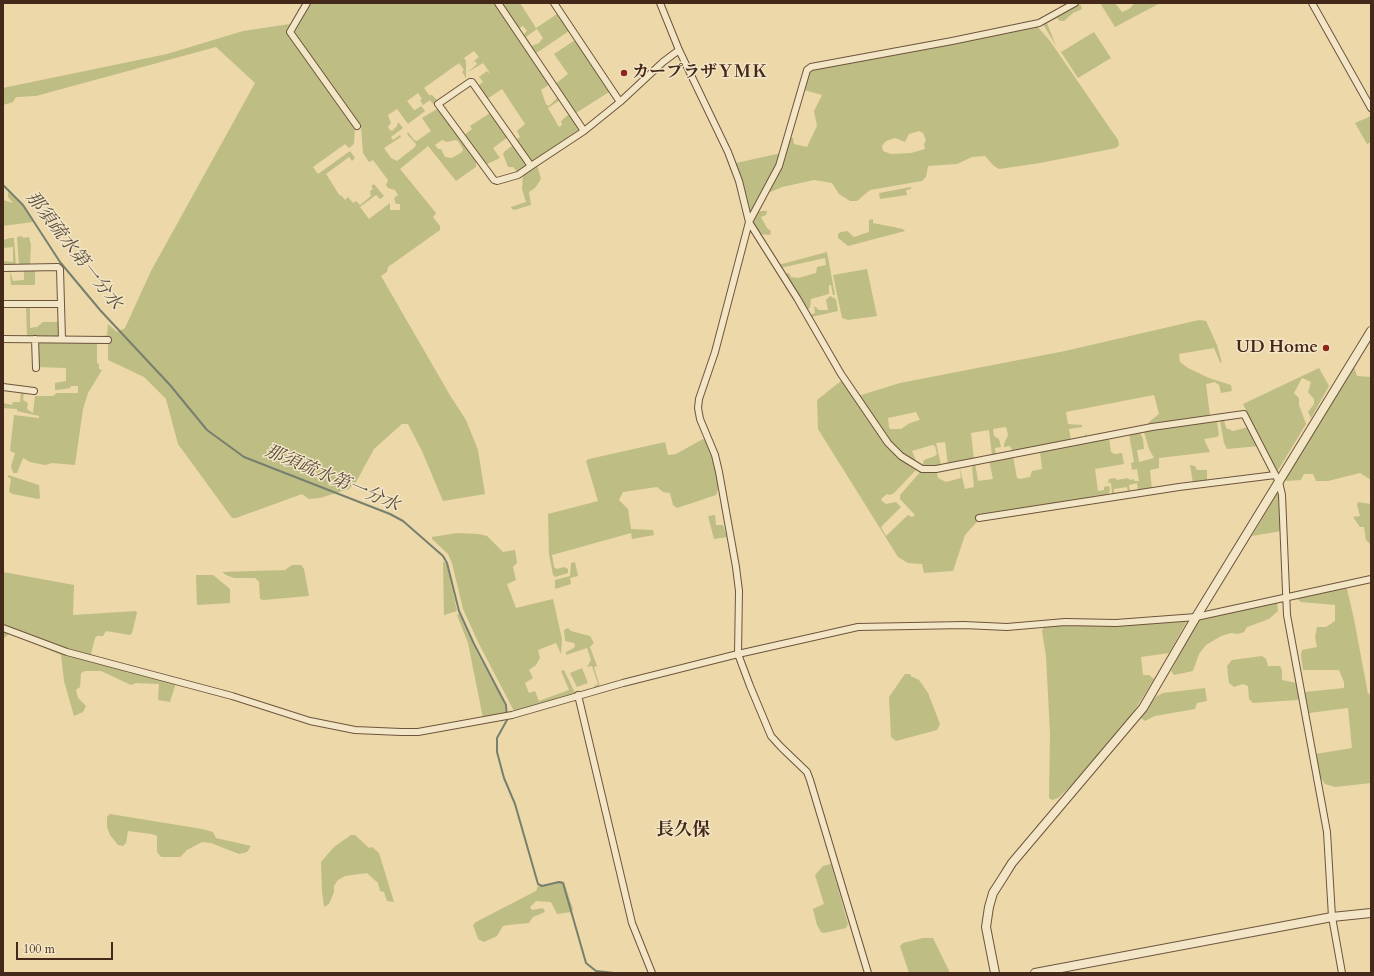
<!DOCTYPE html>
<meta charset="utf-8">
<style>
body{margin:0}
#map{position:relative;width:1374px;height:976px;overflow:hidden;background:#ecd8a9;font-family:Cardo,serif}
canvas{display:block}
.frame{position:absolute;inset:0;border:4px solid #442819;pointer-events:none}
.scale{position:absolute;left:16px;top:942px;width:97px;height:18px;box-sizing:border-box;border:2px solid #442819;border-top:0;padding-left:5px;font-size:12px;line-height:14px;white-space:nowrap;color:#442819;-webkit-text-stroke:3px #f3e6c7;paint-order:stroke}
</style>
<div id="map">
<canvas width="1374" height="976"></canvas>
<div class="frame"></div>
<div class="scale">100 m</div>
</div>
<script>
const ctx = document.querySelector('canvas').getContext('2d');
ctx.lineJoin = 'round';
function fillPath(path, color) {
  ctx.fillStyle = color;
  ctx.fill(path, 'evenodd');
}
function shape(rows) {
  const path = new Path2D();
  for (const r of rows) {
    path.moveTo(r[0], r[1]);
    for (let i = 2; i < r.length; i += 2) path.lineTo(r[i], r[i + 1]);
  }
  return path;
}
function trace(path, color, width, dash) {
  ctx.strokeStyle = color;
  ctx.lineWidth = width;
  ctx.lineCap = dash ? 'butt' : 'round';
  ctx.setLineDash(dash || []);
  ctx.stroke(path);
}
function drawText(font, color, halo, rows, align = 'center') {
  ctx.font = font + ' Cardo,"Noto Serif JP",serif';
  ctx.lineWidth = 3;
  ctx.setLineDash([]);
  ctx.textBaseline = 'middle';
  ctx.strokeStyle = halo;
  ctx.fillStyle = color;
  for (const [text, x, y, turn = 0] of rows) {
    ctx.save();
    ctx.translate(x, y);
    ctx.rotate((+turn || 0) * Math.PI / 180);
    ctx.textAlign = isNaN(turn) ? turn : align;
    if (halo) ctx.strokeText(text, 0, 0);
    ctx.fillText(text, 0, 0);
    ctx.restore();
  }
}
fillPath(shape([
 [302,3,497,3,550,84,541,90,546,104,548,106,550,105,558,97,560,100,548,108,559,127,562,125,561,121,569,114,579,128,578,130,531,162,516,140,520,137,517,131,525,124,502,89,487,99,478,86,483,82,479,77,487,71,490,74,488,70,483,63,468,72,477,64,475,61,471,63,479,57,474,51,464,58,466,61,466,78,462,72,464,70,459,63,424,88,429,95,432,95,438,101,433,104,430,100,423,105,420,100,422,99,418,93,407,101,414,110,415,110,421,106,425,111,408,124,397,109,388,115,391,123,388,127,390,130,392,131,397,126,398,122,403,128,391,137,393,140,400,135,401,137,384,148,391,158,397,161,415,147,416,144,407,134,408,132,414,140,417,141,431,131,422,118,437,109,440,110,489,176,476,161,476,167,456,181,428,146,400,169,436,213,433,217,440,226,440,230,388,267,387,272,381,276,451,397,466,420,478,450,485,494,443,501,422,451,408,424,402,424,374,449,356,482,349,489,320,498,309,499,302,494,236,518,232,518,178,444,166,399,144,377,108,360,108,342,99,338,99,337,107,335,108,324,117,332,125,328,151,271,255,83,216,47,36,96,16,97,13,102,3,105,3,88,167,54,243,31,290,24],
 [298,39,361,127,363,153,369,162,373,160,388,180,386,185,388,188,395,190,398,195,394,198,396,204,400,204,400,210,390,210,390,203,369,219,360,207,376,195,380,199,384,196,374,184,371,186,373,189,370,191,371,196,360,205,356,201,353,203,348,197,345,200,341,195,340,196,326,174,349,157,352,161,355,158,350,151,318,174,313,167,345,144,349,148,354,144,355,127],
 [442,140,447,142,455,140,458,141,463,149,462,152,452,158,445,157,441,149,438,149,435,145],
 [500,3,520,3,536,28,557,14,569,31,535,54,523,35,527,31,523,26,518,29],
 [537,29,543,38,539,43,532,46,526,37],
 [1100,3,1115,3,1122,12,1129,9,1135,3,1160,3,1115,27],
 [1077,4,1081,5,1082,9,1073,13,1064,21,1060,21,1057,18,1047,23,1056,46,1043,24],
 [1036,25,1050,41,1118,140,1119,145,1116,148,1040,163,999,169,993,165,985,156,972,157,957,164,928,166,926,177,922,181,870,190,857,201,850,201,839,194,832,183,814,180,782,187,768,193,749,216,731,168,736,163,786,152,791,138,793,138,794,144,807,147,817,126,814,111,822,95,804,90,810,70],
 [919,131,923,133,926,140,924,144,925,149,911,153,891,154,883,151,882,146,886,141,895,138,905,142,909,134],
 [1094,32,1111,58,1078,78,1061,52],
 [575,40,609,92,576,113,555,84,568,74,554,54],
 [490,113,508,137,493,148,500,158,485,165,464,135,472,129,470,126],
 [1371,116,1371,142,1367,144,1355,123],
 [513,145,528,166,517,172,513,167,508,167,503,154,504,152],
 [537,165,541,179,535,188,529,192,531,205,514,210,511,208,511,207,526,202,522,189,523,175],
 [911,187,911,189,906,190,907,195,880,199,879,193],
 [8,192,23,205,33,222,3,226,3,200,13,203,8,197],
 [760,211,767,211,766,215,761,217,767,228,771,231,770,235,760,234,752,222,755,213],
 [873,219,873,223,903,229,905,231,848,246,838,238,838,234,841,232,847,231,854,237,869,232,869,220],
 [22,236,23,238,29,237,31,245,30,265,19,266,17,237],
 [10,238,14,238,16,266,3,266,3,261,13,262,13,247,3,248,3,240],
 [827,252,835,295,833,295,831,285,829,285,829,294,811,299,810,308,806,310,784,274,789,273,791,277,798,278,816,273,817,267,826,265,825,258,780,268,778,265],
 [867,269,877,316,848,320,842,318,833,275],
 [24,270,35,270,35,285,11,285,10,271,13,281,24,280],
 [830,296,836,299,838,311,811,317,810,315,815,313,814,306,819,310,828,310,826,300],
 [26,306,30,306,30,328,37,327,43,322,59,322,59,334,57,336,27,336],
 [1199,320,1206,321,1217,345,1222,363,1220,362,1214,348,1179,354,1180,362,1188,368,1209,378,1231,385,1232,391,1221,393,1219,385,1215,382,1206,384,1210,416,1217,421,1219,435,1217,437,1204,439,1210,452,1159,458,1159,468,1150,470,1152,490,1138,491,1137,483,1129,485,1130,492,1128,492,1127,487,1114,489,1114,493,1112,494,1111,483,1108,483,1109,479,1115,478,1117,480,1128,478,1130,480,1134,479,1134,481,1139,481,1137,469,1132,470,1131,463,1134,462,1129,434,1140,432,1143,439,1144,449,1137,450,1139,462,1154,458,1149,449,1144,432,1149,422,1159,414,1154,395,1066,412,1068,424,1082,425,1082,427,1069,429,1071,440,1084,438,1086,433,1087,439,1013,452,1010,446,1004,447,1004,444,1008,435,1006,427,993,429,994,436,999,439,1001,447,995,448,996,455,992,456,989,430,971,433,974,459,948,465,945,442,936,443,941,465,930,467,922,466,924,460,935,456,937,454,935,446,932,445,912,451,917,463,901,459,916,470,894,493,890,495,887,494,881,499,882,501,886,504,896,502,901,507,881,527,886,536,908,515,912,517,915,515,900,499,900,495,921,471,936,470,938,478,946,482,961,478,959,465,965,489,974,487,972,468,973,464,975,463,978,481,993,479,989,460,1013,456,1017,478,1020,479,1030,477,1032,471,1042,469,1040,451,1109,438,1111,452,1115,454,1122,453,1124,464,1095,469,1098,491,1104,490,1104,487,1109,486,1110,490,1108,495,983,515,965,535,953,571,924,573,922,564,908,563,898,557,818,429,817,400,841,381,855,397,900,383,1065,351],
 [916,412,920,420,910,423,901,429,890,429,889,427,888,418],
 [38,342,97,342,97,363,99,364,99,369,102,370,88,393,83,409,75,465,52,463,45,465,30,462,23,458,17,473,13,473,11,466,15,453,10,451,14,415,39,418,39,416,17,411,17,409,3,408,3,403,12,405,13,402,20,402,21,392,24,392,23,400,28,403,27,409,33,413,35,396,53,396,57,393,78,393,78,386,71,386,70,388,65,389,55,390,55,383,66,381,66,368,38,367],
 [1354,367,1357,376,1371,377,1371,480,1360,473,1328,481,1316,481,1313,474,1304,474,1301,480,1287,481,1285,479],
 [1319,368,1329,386,1311,418,1308,412,1314,404,1314,399,1308,392,1311,382,1302,378,1294,393,1299,398,1299,405,1306,424,1277,472,1275,471,1243,404],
 [1242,416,1224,420,1226,428,1233,431,1249,427,1259,446,1227,449,1224,443,1220,421,1221,419],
 [703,439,706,440,713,454,719,486,716,495,677,508,673,505,670,493,663,492,657,487,623,492,619,500,628,509,631,529,653,530,654,535,632,539,631,533,552,555,554,567,557,569,564,567,568,569,568,573,555,577,553,575,549,554,548,514,598,501,586,461,589,459,665,442,668,455,676,454],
 [1190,465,1195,466,1197,470,1207,470,1207,481,1193,483],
 [8,475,39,485,40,498,38,499,13,494,9,492,11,479,8,477],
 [1277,494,1280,495,1281,531,1252,536],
 [1358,502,1371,504,1371,545,1366,540,1364,527,1360,527,1353,517,1360,516,1357,505],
 [715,515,716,525,723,525,727,537,714,539,708,516],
 [457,533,479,534,487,536,503,552,515,550,517,563,513,567,516,580,507,584,516,608,553,599,562,639,561,654,556,643,538,650,540,658,536,665,529,670,533,678,525,683,529,693,535,691,539,701,569,690,561,671,564,670,575,693,514,711,478,642,463,609,452,563,448,554,432,539,432,537],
 [443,562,445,562,447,566,457,611,444,615],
 [575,562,578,576,570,578,571,584,555,589,555,580,570,576,571,563],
 [292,565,301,565,304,569,309,596,263,600,260,599,259,582,255,578,234,578,226,575,222,572,285,570],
 [3,572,74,585,73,615,136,611,137,613,132,633,130,635,106,631,103,636,97,636,95,638,91,654,176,683,170,702,158,700,159,684,136,683,131,685,101,671,85,671,81,673,80,687,76,690,78,698,86,706,83,712,74,716,64,681,61,655,10,633,3,639],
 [196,575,213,575,218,579,230,589,230,603,197,605],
 [1345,587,1347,589,1354,619,1368,694,1371,693,1371,783,1335,787,1325,784,1319,775,1315,754,1352,748,1348,708,1309,713,1305,692,1344,688,1344,682,1339,670,1303,670,1301,655,1302,650,1317,647,1315,637,1317,627,1326,627,1335,621,1335,605,1301,602,1296,598],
 [1277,602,1278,611,1269,619,1247,627,1244,632,1238,634,1231,633,1221,636,1206,645,1199,654,1193,671,1174,675,1171,671,1193,629,1203,614,1214,609,1216,612],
 [459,614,476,651,498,691,505,705,506,714,483,718,468,643,457,615],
 [1185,619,1187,621,1169,653,1141,657,1143,675,1149,675,1154,679,1134,711,1109,743,1078,779,1058,798,1052,800,1049,798,1050,734,1046,656,1042,631,1044,626,1061,621],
 [568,628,571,631,590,636,594,643,590,647,597,666,594,667,600,687,595,688,594,686,598,684,592,666,587,667,591,660,587,648,566,655,566,652,574,648,575,645,574,643,565,641,564,630],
 [1262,656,1266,659,1268,666,1280,666,1282,670,1282,680,1297,683,1300,698,1297,700,1253,703,1249,699,1248,686,1243,684,1234,687,1229,683,1227,666,1232,660],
 [582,668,588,683,577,687,570,673],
 [905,674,910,674,911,676,919,680,928,693,940,724,937,730,896,741,891,737,889,697],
 [1205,688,1207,701,1197,703,1195,709,1155,716,1145,721,1141,718,1140,715,1157,696,1163,693],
 [110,814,202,829,213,832,216,838,251,846,247,852,239,854,211,843,202,842,187,850,180,857,161,857,157,852,157,836,152,834,128,831,126,843,123,846,118,845,110,835,107,827,107,817],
 [351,835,355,835,369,848,372,847,379,853,394,902,387,901,384,892,380,891,378,883,367,873,345,876,338,880,334,886,334,892,329,904,324,907,322,891,321,862,334,847],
 [831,864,848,924,846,928,824,933,821,932,817,925,813,909,824,904,815,875,823,866],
 [560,881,564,882,573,909,571,912,557,914,551,902,536,901,530,907,532,910,543,908,545,912,533,917,529,923,508,925,503,926,497,936,484,942,478,939,473,925,476,922,536,891,538,886],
 [923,938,933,938,950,973,909,973,900,946,903,943]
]), '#bebd84');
trace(shape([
 [3,185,23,205,60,262,100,310,170,385,207,430,244,457,390,514,403,521,443,556,447,563,459,611,474,644,506,705,507,720,497,738,497,752,504,778,515,804,538,884,542,886,559,882,563,883,586,963,596,971,614,973]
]), '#77806e', 2);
const minor = shape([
 [307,3,290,32,357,126],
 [498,3,584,131],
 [554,3,620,102],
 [660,3,679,50,728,152,739,181,749,222,715,352,699,399,698,408,700,419,715,455,719,472,736,567,739,591,738,654,750,686,771,736,781,747,807,772,810,780,868,973],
 [1312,3,1371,108],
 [531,166,472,82,470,82,438,104,494,180,497,181,518,175,531,166,584,131,620,102,663,62,679,50],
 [749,222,797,298,841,374,888,443,901,456,922,469,936,469,1152,427,1244,414,1279,482,1282,495,1287,615,1327,832,1332,917,1342,973],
 [749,222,779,166,807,70,811,67,952,41,1039,23,1075,3],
 [3,268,58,267,60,269,62,339],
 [3,304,61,304],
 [3,339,108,340],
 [35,339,36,368],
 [3,387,34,391],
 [979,518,1179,487,1275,475],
 [3,628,67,652,232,696,310,721,355,730,401,732,418,732,512,715,623,683,738,654,858,627,964,625,1007,627,1065,622,1116,623,1196,617,1371,579],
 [578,695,632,923,652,973]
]);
const tertiary = shape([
 [995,973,986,927,989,907,993,893,1002,879,1012,863,1143,708,1196,617,1371,331],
 [1035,973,1332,917,1371,913]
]);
trace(minor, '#6e543d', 8);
trace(tertiary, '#6e543d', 10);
trace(minor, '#f3e6c7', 6);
trace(tertiary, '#f3e6c7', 8);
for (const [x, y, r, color] of [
 [624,73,4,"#8f2418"],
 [1326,348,4,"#8f2418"]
]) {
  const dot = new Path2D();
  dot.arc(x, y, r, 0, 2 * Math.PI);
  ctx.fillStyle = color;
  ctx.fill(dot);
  trace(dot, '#f3e6c7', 1.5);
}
drawText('bold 17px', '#442819', '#f3e6c7', [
 ["カープラザＹＭＫ",632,73],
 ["UD Home",1318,348,"right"]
], 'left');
drawText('italic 18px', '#594c3c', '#f3e6c7', [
 ["那須疏水第一分水",73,251,52],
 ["那須疏水第一分水",332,479,23]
]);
drawText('bold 18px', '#442819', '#f3e6c7', [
 ["長久保",683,831]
]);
</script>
